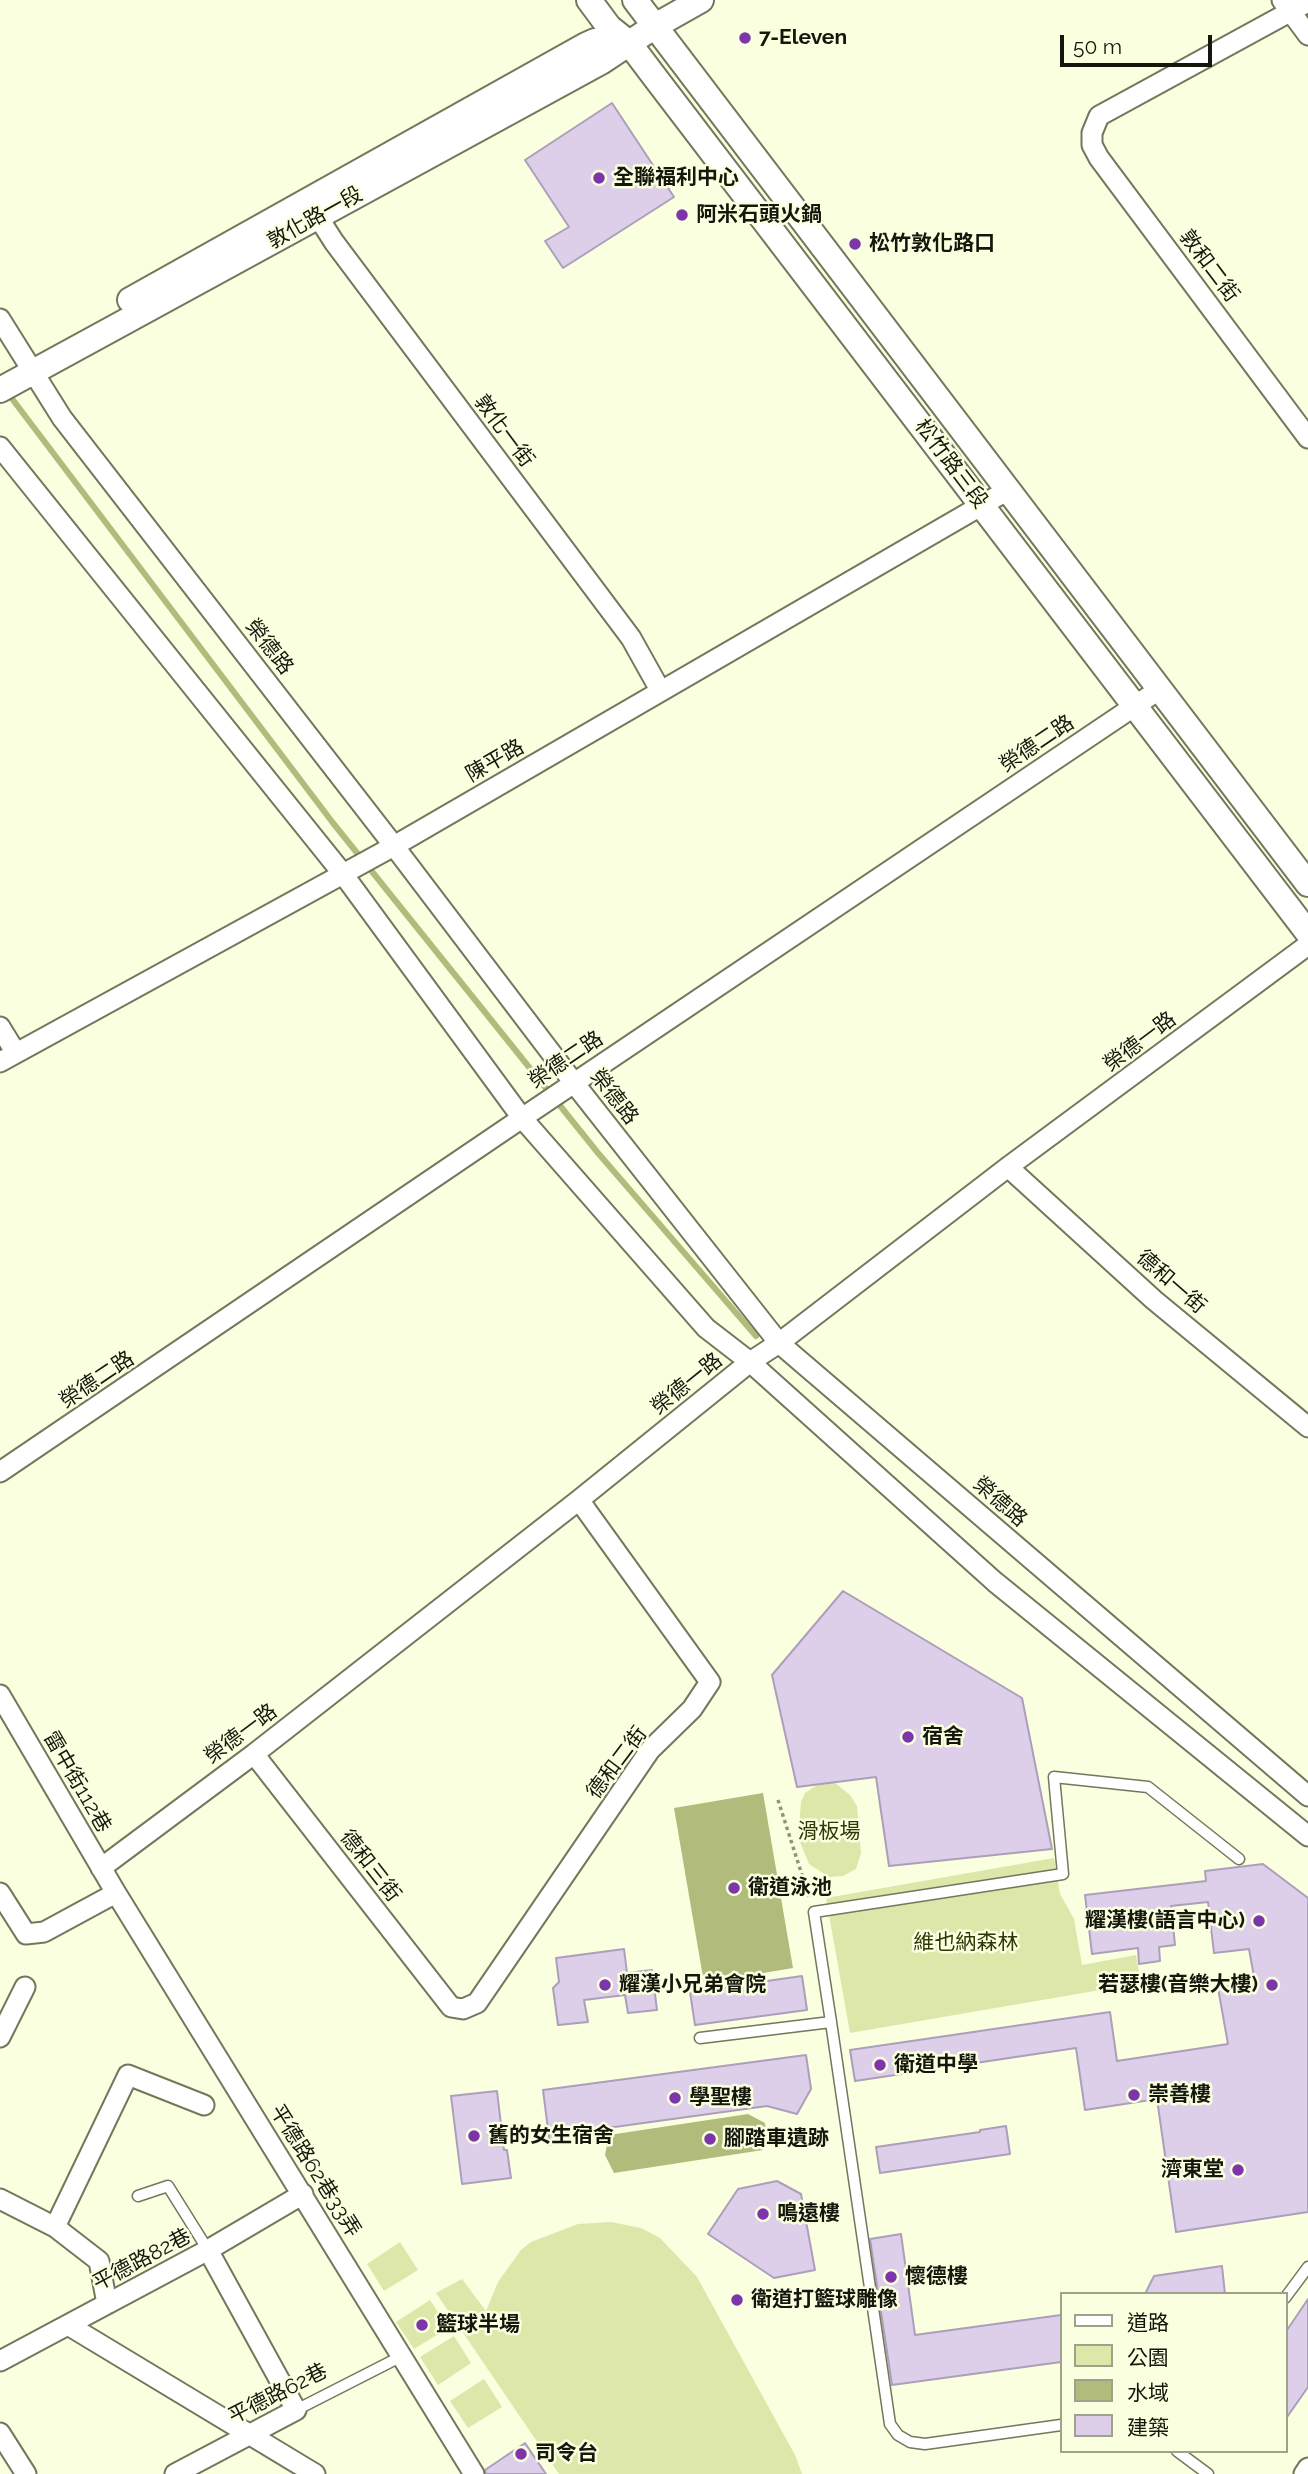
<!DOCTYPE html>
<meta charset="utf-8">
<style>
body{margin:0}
#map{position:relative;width:1308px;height:2474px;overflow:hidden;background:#f9ffdf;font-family:Raleway,"Noto Sans TC",sans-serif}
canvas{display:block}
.legend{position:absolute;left:1060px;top:2292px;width:228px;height:161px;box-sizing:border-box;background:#f9ffdf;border:2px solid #9ea28b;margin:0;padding:9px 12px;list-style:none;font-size:21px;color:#15170c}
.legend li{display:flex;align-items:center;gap:14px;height:35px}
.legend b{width:35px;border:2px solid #9ea28b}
.scale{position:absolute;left:1060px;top:35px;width:152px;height:32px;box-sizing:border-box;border:4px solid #15170c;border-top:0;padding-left:9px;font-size:21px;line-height:24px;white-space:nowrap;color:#15170c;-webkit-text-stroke:5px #f9ffdf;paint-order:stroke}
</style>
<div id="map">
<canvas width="1308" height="2474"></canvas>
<ul class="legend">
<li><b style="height:9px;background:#fff"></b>道路</li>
<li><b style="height:19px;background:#dde7aa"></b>公園</li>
<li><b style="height:19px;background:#b1bb7b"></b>水域</li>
<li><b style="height:19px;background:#ddceea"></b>建築</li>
</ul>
<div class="scale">50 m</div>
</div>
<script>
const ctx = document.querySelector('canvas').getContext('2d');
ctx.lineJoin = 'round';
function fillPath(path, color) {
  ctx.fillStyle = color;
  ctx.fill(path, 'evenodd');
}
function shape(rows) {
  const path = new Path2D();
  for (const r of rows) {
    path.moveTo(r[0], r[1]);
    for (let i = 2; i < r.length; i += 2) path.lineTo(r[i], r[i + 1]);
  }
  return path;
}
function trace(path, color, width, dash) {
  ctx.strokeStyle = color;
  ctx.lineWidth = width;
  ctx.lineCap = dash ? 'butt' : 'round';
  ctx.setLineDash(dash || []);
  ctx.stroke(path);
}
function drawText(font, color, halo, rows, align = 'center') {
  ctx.font = font + ' Raleway,"Noto Sans TC",sans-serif';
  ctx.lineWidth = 5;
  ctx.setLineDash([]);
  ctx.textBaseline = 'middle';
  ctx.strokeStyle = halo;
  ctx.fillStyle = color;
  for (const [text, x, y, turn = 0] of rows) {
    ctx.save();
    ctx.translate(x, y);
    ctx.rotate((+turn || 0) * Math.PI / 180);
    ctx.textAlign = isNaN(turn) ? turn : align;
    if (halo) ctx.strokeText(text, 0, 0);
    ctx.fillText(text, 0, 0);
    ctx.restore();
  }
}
fillPath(shape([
 [834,1782,850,1795,857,1806,861,1853,856,1869,843,1876,829,1877,809,1864,800,1842,799,1828,801,1802,805,1793,817,1785],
 [1054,1858,1060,1894,1074,1919,1082,1965,1136,1955,1141,1983,850,2033,826,1898],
 [611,2222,641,2228,660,2238,697,2277,795,2455,802,2474,559,2474,436,2293,462,2279,486,2311,498,2282,521,2250,531,2242,578,2224],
 [400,2242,418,2270,384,2291,367,2264],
 [430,2300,448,2328,414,2349,396,2322],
 [454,2336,471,2363,438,2385,420,2357],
 [484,2379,502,2407,468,2428,450,2401]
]), '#dde7aa');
fillPath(shape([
 [763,1793,793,1968,704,1983,674,1808],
 [748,2114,765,2123,767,2141,763,2150,614,2173,605,2155,609,2135]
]), '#b1bb7b');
trace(shape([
 [7,392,333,823,598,1153,756,1336]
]), '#b1bb7b', 6);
const building = shape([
 [612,103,674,197,563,268,545,241,569,227,525,160,612,103],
 [843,1591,1022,1698,1052,1849,889,1866,876,1777,797,1787,772,1675,843,1591],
 [1263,1864,1308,1898,1308,2212,1176,2232,1157,2099,1085,2110,1076,2048,855,2081,850,2050,1110,2012,1117,2061,1228,2044,1218,1988,1255,1982,1249,1949,1214,1953,1208,1902,1171,1906,1175,1945,1159,1947,1160,1961,1139,1964,1138,1948,1092,1954,1085,1895,1206,1881,1205,1871,1263,1864],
 [624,1949,627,1973,652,1970,657,2010,628,2013,625,1995,584,2000,588,2022,558,2025,553,1988,559,1982,556,1958,624,1949],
 [802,1976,807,2010,695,2025,690,1992,802,1976],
 [806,2055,811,2089,797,2114,767,2106,571,2133,550,2145,543,2090,806,2055],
 [497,2091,504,2150,507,2150,511,2178,462,2184,451,2096,497,2091],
 [1006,2126,1010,2154,880,2173,876,2147,980,2132,980,2130,1006,2126],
 [777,2181,801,2194,815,2270,774,2278,708,2234,738,2189,777,2181],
 [901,2234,915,2335,1061,2315,1061,2362,892,2385,870,2239,901,2234],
 [1222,2266,1225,2294,1145,2294,1154,2276,1222,2266],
 [1308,2299,1308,2387,1285,2420,1285,2333,1308,2299],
 [525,2443,546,2474,486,2474,485,2470,525,2443]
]);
fillPath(building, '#ddceea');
trace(building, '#ad9fba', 2);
const service = shape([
 [831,2022,814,1912,1063,1874,1054,1777,1148,1787,1239,1859],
 [700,2038,831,2022,890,2424,898,2435,910,2442,925,2444,1061,2425],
 [138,2196,168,2186,208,2250],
 [1285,2298,1308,2267],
 [296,2410,402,2356],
 [1177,2451,1208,2474]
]);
const minor = shape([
 [1282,0,1308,35],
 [1308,2,1099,116,1092,133,1092,145,1099,158,1308,438],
 [311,206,334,242,631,638,660,690],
 [0,319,62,418,394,846,574,1083,779,1343,1308,1796],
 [0,447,343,874,522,1118,706,1328,750,1362,995,1582,1308,1836],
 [0,1027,16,1053],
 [0,1062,394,846,1008,490],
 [1008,1167,1154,1300,1308,1427],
 [0,1472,522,1118,1160,689],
 [0,1695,116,1893,474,2474],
 [254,1754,451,2007,463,2009,477,2003,650,1750,692,1709,710,1682,579,1500],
 [101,1868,254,1754,579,1500,750,1362,779,1343,1008,1167,1308,945],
 [0,1893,26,1934,44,1932,116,1893],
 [0,2037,25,1987],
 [0,2199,55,2227,99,2261,107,2304],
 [55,2227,128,2075,204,2105],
 [68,2325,315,2474],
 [0,2361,208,2250,303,2194],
 [0,2433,26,2474],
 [175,2474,296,2410,208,2250],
 [1304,2474,1308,2468]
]);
const tertiary = shape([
 [589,0,609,27,629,43,657,80,1308,933],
 [635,0,1308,884],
 [130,300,586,45,595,41,629,43],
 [0,390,601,62,655,26,701,0]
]);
trace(service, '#73775c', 13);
trace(minor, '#73775c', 23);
trace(tertiary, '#73775c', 28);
trace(shape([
 [778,1800,810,1900]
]), '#90947e', 3.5, [3.5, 3.5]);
trace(service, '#fff', 10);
trace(minor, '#fff', 19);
trace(tertiary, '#fff', 24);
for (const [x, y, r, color] of [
 [745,38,7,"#7c36a9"],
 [599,178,7,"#7c36a9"],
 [682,215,7,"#7c36a9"],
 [855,244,7,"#7c36a9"],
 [908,1737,7,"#7c36a9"],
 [734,1888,7,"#7c36a9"],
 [1259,1921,7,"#7c36a9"],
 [605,1985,7,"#7c36a9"],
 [1272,1985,7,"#7c36a9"],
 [880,2065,7,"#7c36a9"],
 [1134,2095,7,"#7c36a9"],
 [675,2098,7,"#7c36a9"],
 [474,2136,7,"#7c36a9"],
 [710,2139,7,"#7c36a9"],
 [1238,2170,7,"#7c36a9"],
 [763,2214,7,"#7c36a9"],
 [891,2277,7,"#7c36a9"],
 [737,2300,7,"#7c36a9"],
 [422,2325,7,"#7c36a9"],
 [521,2454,7,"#7c36a9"]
]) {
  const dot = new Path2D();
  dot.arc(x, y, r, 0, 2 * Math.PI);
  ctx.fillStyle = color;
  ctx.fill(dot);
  trace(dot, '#f9ffdf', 2.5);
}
drawText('bold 21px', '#15170c', '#f9ffdf', [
 ["7-Eleven",759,38],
 ["全聯福利中心",613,178],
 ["阿米石頭火鍋",696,215],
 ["松竹敦化路口",869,244],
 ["宿舍",922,1737],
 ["衛道泳池",748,1888],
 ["耀漢樓(語言中心)",1245,1921,"right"],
 ["耀漢小兄弟會院",619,1985],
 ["若瑟樓(音樂大樓)",1258,1985,"right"],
 ["衛道中學",894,2065],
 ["崇善樓",1148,2095],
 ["學聖樓",689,2098],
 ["舊的女生宿舍",488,2136],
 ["腳踏車遺跡",724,2139],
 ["濟東堂",1224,2170,"right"],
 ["鳴遠樓",777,2214],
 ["懷德樓",905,2277],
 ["衛道打籃球雕像",751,2300],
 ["籃球半場",436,2325],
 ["司令台",535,2454]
], 'left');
drawText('21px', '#15170c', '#f9ffdf', [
 ["敦化路一段",315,218,-29],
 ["敦和二街",1209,266,53],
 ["敦化一街",504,431,53],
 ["松竹路三段",951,464,53],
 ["榮德路",269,647,52],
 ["榮德二路",1037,744,-34],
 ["陳平路",495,761,-30],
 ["榮德一路",1140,1042,-37],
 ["榮德二路",566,1060,-34],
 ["榮德路",614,1097,52],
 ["德和一街",1171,1282,41],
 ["榮德二路",97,1380,-34],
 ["榮德一路",687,1384,-39],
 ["榮德路",1000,1502,41],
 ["榮德一路",241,1734,-37],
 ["德和二街",617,1763,-53],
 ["雷中街112巷",77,1782,60],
 ["德和三街",370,1866,52],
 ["平德路62巷33弄",315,2171,58],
 ["平德路82巷",142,2260,-28],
 ["平德路62巷",278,2394,-27]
]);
drawText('21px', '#323805', '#f9ffdf', [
 ["滑板場",829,1832],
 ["維也納森林",966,1943]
]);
</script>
